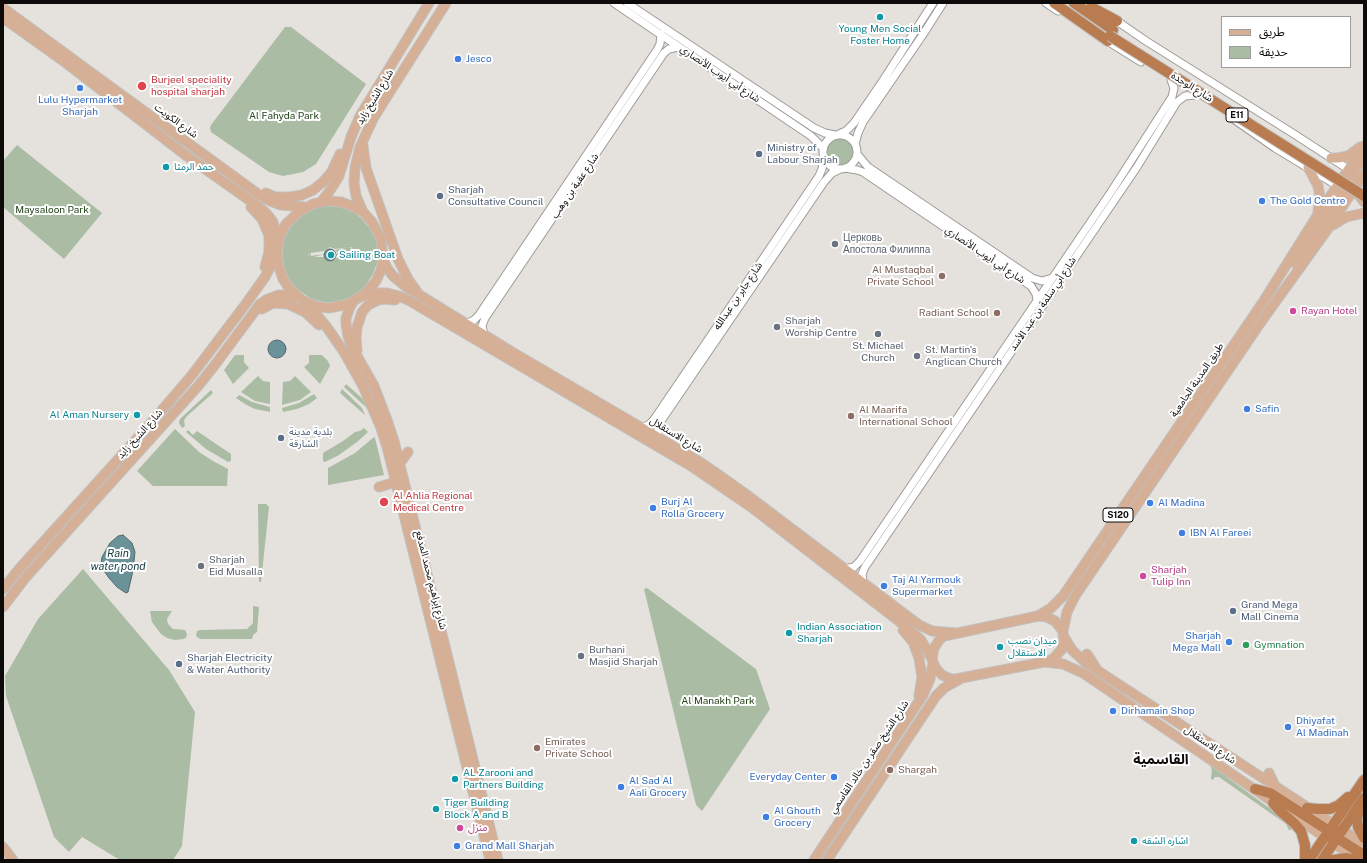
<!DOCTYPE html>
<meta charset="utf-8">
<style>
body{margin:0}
#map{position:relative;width:1367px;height:863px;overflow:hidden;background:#e5e2de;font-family:"Public Sans","Noto Sans Arabic",sans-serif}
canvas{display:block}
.frame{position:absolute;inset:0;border:4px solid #0c0b0a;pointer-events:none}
.legend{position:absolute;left:1221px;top:16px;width:130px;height:52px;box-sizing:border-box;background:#fff;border:1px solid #9e9d9d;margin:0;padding:5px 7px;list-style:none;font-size:12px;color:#0c0b0a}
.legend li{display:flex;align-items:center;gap:8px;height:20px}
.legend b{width:20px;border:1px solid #9e9d9d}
</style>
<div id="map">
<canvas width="1367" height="863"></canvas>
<div class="frame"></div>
<ul class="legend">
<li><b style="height:5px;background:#d5b097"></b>طريق</li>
<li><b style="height:11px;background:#aabca4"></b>حديقة</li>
</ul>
</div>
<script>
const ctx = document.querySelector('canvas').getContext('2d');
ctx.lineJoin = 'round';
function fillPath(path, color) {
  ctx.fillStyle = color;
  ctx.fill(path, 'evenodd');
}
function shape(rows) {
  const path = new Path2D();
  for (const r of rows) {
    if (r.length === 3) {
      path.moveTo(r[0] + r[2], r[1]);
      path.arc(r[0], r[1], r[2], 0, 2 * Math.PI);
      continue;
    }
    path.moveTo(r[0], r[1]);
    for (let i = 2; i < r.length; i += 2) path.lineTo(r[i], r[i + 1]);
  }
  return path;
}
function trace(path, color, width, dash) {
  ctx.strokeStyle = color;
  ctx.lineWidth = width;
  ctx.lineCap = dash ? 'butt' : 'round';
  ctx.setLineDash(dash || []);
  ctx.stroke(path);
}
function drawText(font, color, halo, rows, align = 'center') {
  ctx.font = font + ' "Public Sans","Noto Sans Arabic",sans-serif';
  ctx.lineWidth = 4;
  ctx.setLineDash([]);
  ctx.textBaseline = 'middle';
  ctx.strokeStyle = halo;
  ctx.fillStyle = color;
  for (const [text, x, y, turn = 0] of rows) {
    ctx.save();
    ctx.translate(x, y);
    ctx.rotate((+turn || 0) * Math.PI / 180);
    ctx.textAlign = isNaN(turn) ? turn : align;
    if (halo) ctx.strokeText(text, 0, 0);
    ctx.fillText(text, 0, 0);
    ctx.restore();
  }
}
fillPath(shape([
 [285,27,291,27,366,84,316,164,303,172,283,176,269,172,211,132,210,128,211,125],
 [840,152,14],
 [17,145,102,213,64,259,3,207,3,161],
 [325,206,342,207,352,211,361,218,372,231,376,241,378,252,377,263,373,274,364,288,350,298,334,302,323,302,312,299,298,290,291,282,285,272,282,256,284,239,292,224,300,216,309,210],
 [330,247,335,249,350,247,352,248,354,252,352,255,353,250,349,247,335,250,337,252,348,251,349,252,337,253,337,255,349,253,350,256,336,258,330,262,326,260,324,257,314,257,324,254,311,256,311,253,307,258,310,253,324,251],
 [235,355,244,355,244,362,249,368,233,384,224,370],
 [309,355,322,355,328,361,330,366,320,384,304,367,309,363],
 [258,376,263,381,270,382,270,404,255,401,241,392],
 [295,376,311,392,300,400,282,405,283,382,290,381],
 [346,384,364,400,368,409,344,387],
 [342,389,362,408,365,415,340,393],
 [211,390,213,393,187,416,184,420,185,426,182,428,179,423,180,419],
 [314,394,317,398,309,404,297,409,283,412,282,408,299,403],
 [239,395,252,402,270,407,270,412,255,409,245,404,236,398],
 [364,428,368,432,357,442,339,455,325,462,323,461,323,453,343,441,355,432,360,431],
 [175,429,199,452,213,461,228,469,227,486,153,486,137,471],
 [188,430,193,435,197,431,231,454,231,461,228,462,206,449,186,432],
 [374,437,375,438,384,475,328,485,328,468,355,453],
 [258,504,266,504,269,507,261,582,259,582],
 [83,569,169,670,195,712,182,846,173,860,120,860,82,837,69,852,54,837,6,696,5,676,38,619],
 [647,588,756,669,770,709,702,811,696,805,644,589],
 [253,606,259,607,257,632,253,635,252,639,200,639,196,636,197,631,200,630,247,629,253,623],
 [150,611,172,611,167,619,168,624,173,629,185,630,187,634,186,638,183,639,175,640,167,638,161,634,152,622],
 [1210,765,1283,818,1290,825,1292,829,1291,830,1289,830,1286,824,1219,777,1215,777,1213,780,1211,779,1212,770]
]), '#aabca4');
const water = shape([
 [330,255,6],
 [277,349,9],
 [123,535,132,543,135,552,134,561,132,575,128,592,126,593,117,587,109,578,102,568,101,564,102,557,110,543,118,536,123,535]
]);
fillPath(water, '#6b9298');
trace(water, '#4e6a6d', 1);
const minor = shape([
 [614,3,811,136,823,148],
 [627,3,814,128,825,133,835,135],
 [1046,3,1058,11],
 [1114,19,1146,41,1294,134,1351,171],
 [1104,39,1141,62],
 [1232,118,1275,148,1341,188],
 [839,134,846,131,854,123,884,79,933,3],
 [840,152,17],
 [855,144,858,133,863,122,922,36,943,3],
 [857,154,868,167,1032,278,1042,281,1052,278],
 [845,168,857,170,863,172,925,214,1031,286,1036,294,1037,300],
 [466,324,474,320,479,315,573,175,657,50,660,44,661,34],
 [484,335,482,326,485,318,664,53,669,49,678,47],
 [642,428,650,424,655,418,819,176,822,169,824,157],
 [658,437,658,429,661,421,824,182,832,173,840,169],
 [845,569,854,567,860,561,1111,192,1172,97,1174,88,1171,80],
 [863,582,862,574,865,567,1137,167,1177,102,1185,96,1195,95]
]);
const major = shape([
 [3,8,108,85,258,194,270,201,281,205,305,207],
 [3,18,62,60,184,154,259,207,267,214,273,222,278,241],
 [363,146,366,168,398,259,408,279,417,292],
 [1364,157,1353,173,1352,177,1354,189,1364,202],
 [1331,158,1338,158,1348,156,1355,151,1360,147],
 [1308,167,1318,186,1320,197,1318,211],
 [266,193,275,197,290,197,302,195,313,190,323,182,331,173,340,154],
 [321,202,329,192,339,176,351,137,360,116,429,3],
 [251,207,262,219,269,235,269,252,265,267],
 [363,212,356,196,354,183,355,168,360,147,374,117,446,3],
 [1333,225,1346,217,1364,213],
 [383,259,387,268,393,276,405,286,512,352,700,462,719,475,747,495,919,625,932,631,955,633],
 [1296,264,1344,190,1348,180],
 [364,296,376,293,387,293,399,296,410,301,691,466,751,507,900,622,921,640,932,659],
 [305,301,316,306,329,308,348,304,365,294,376,281,381,270,383,259,381,239,372,222,363,212,354,207,341,202,326,201,313,204,300,211,286,224,280,236,277,250,278,264,283,279,289,288,312,309,326,326,344,352,363,386,381,428,387,447,490,860],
 [353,302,350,307,346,318,346,324,348,336,352,347,374,386,387,420,394,441,498,860],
 [262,309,273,303,288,304,305,312,319,325],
 [357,351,356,338,357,327,362,312,368,305,378,300,385,299,395,300],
 [400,463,408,452],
 [379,487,399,481],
 [3,589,19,569,150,424,192,375,245,305,265,277,277,254],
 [3,607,26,577,199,385,214,366,260,304,266,300,279,295,286,295,298,298],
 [1038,616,1051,608,1063,596,1265,299,1317,216,1364,146],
 [1038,616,1047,617,1055,621,1063,631,1064,640,1062,649,1053,659,1044,662,956,679,951,679,942,675,935,667,932,659,934,648,940,639,944,636,1038,616],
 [903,630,913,642,919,658,922,677,919,696],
 [1063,631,1067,612,1075,596,1261,322,1327,230,1364,174],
 [1063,635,1072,650,1086,663,1364,844],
 [1087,654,1096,668],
 [1044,662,1063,664,1083,673,1357,859],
 [1269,773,1275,786],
 [3,847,13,860],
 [814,860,923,695,930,679,933,663],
 [827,860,936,696,944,688,960,679]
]);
const highway = shape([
 [1054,3,1108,41],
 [1074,3,1113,30],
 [1091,7,1117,21],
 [1255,789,1270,793,1329,831,1336,832,1342,831],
 [1273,803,1279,810,1295,824,1301,831,1305,845,1305,860],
 [1307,808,1317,809,1330,809,1339,805,1348,797],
 [1359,808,1357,819,1358,827,1364,838],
 [1330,837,1337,838,1364,855],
 [1309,860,1364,780],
 [1322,860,1364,798],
 [1333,860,1346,858,1358,860]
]);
trace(minor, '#9d9a97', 9);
trace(major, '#c0c0bf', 11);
trace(highway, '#c0c0bf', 12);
trace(minor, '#fff', 7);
trace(major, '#d5b097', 9);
trace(highway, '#b97c51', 10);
const highwayBridge = shape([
 [1110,36,1364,196]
]);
trace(highwayBridge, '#c0c0bf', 12, []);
trace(highwayBridge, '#b97c51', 10);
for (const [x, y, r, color] of [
 [880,17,4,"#0f9aa8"],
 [458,59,4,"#3f7fe0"],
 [142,86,5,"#e0444e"],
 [80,88,4,"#3f7fe0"],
 [759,154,4,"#5c6f8a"],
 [166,167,4,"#0f9aa8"],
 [440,196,4,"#5c6f8a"],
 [1262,201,4,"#3f7fe0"],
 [835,244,4,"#6b7280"],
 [331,255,4,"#0f9aa8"],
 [942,276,4,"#8d6e63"],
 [1293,311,4,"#d1479c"],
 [997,313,4,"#8d6e63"],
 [777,327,4,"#6b7280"],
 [878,334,4,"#6b7280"],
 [917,356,4,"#6b7280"],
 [1247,409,4,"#3f7fe0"],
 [137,415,4,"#0f9aa8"],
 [851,416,4,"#8d6e63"],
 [281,438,4,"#5c6f8a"],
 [384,502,5,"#e0444e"],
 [1150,503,4,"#3f7fe0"],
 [653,508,4,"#3f7fe0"],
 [1182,533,4,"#3f7fe0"],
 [201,566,4,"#6b7280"],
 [1143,576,4,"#d1479c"],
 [884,586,4,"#3f7fe0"],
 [1233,611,4,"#5c6f8a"],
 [789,633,4,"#0f9aa8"],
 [1229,642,4,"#3f7fe0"],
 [1246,645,4,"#2e9e5b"],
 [1000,647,4,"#0f9aa8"],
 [581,656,4,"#6b7280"],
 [179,664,4,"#5c6f8a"],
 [1113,711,4,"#3f7fe0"],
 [1288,727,4,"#3f7fe0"],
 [537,748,4,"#8d6e63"],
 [890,770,4,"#8d6e63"],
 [834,777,4,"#3f7fe0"],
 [455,779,4,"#0f9aa8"],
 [621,787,4,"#3f7fe0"],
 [436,809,4,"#0f9aa8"],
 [766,817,4,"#3f7fe0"],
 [460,828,4,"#d1479c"],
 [1134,841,4,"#0f9aa8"],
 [457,846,4,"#3f7fe0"]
]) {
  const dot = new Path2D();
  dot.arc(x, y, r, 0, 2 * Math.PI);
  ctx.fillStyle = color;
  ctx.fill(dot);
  trace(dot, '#fff', 1.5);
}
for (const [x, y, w] of [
 [1237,115,22],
 [1118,515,30]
]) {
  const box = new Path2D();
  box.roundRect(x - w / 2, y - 7, w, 14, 3);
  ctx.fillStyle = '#fff';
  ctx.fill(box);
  trace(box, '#0c0b0a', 1);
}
drawText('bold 9px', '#0c0b0a', null, [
 ["E11",1237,115],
 ["S120",1118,515]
]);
drawText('10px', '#0d838f', '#fff', [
 ["Young Men Social",880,29,"center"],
 ["Foster Home",880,41,"center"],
 ["حمد الرمثا",174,167],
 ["Sailing Boat",339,255],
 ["Al Aman Nursery",129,415,"right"],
 ["Indian Association",797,627],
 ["Sharjah",797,639],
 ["ميدان نصب",1008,641],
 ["الاستقلال",1008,653],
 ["AL Zarooni and",463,773],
 ["Partners Building",463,785],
 ["Tiger Building",444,803],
 ["Block A and B",444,815],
 ["اشاره الشقه",1142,841]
], 'left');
drawText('10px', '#366cbe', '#fff', [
 ["Jesco",466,59],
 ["Lulu Hypermarket",80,100,"center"],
 ["Sharjah",80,112,"center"],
 ["The Gold Centre",1270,201],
 ["Safin",1255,409],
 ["Burj Al",661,502],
 ["Rolla Grocery",661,514],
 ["Al Madina",1158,503],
 ["IBN Al Fareei",1190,533],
 ["Taj Al Yarmouk",892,580],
 ["Supermarket",892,592],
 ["Sharjah",1221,636,"right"],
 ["Mega Mall",1221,648,"right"],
 ["Dirhamain Shop",1121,711],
 ["Dhiyafat",1296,721],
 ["Al Madinah",1296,733],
 ["Everyday Center",826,777,"right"],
 ["Al Sad Al",629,781],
 ["Aali Grocery",629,793],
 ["Al Ghouth",774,811],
 ["Grocery",774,823],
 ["Grand Mall Sharjah",465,846]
], 'left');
drawText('10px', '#0c0b0a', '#fff', [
 ["شارع أبي أيوب الأنصاري",720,74,34],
 ["شارع الوحدة",1192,87,32],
 ["شارع الشيخ زايد",375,97,-59],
 ["شارع الكويت",176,121,36],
 ["شارع عقبة بن وهب",575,186,-56],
 ["شارع أبي أيوب الأنصاري",985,255,34],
 ["شارع جابر بن عبدالله",738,296,-56],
 ["شارع أبي سلمة بن عبد الأسد",1043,304,-56],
 ["طريق المدينة الجامعية",1197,380,-56],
 ["شارع الشيخ زايد",140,434,-48],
 ["شارع الاستقلال",676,435,31],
 ["شارع إبراهيم محمد المدفع",431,580,76],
 ["شارع الاستقلال",1210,745,34],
 ["شارع الشيخ صقر بن خالد القاسمي",869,757,-56]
]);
drawText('10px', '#be3a42', '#fff', [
 ["Burjeel speciality",151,80],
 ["hospital sharjah",151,92],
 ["Al Ahlia Regional",393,496],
 ["Medical Centre",393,508]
], 'left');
drawText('10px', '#25431b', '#fff', [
 ["Al Fahyda Park",284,116],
 ["Maysaloon Park",52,210],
 ["Al Manakh Park",718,701]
]);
drawText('10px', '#4e5e75', '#fff', [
 ["Ministry of",767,148],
 ["Labour Sharjah",767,160],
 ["Sharjah",448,190],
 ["Consultative Council",448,202],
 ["بلدية مدينة",289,432],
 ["الشارقة",289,444],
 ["Grand Mega",1241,605],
 ["Mall Cinema",1241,617],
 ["Sharjah Electricity",187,658],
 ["& Water Authority",187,670]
], 'left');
drawText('10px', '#5b616d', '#fff', [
 ["Церковь",843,238],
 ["Апостола Филиппа",843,250],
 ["Sharjah",785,321],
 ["Worship Centre",785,333],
 ["St. Michael",878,346,"center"],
 ["Church",878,358,"center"],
 ["St. Martin's",925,350],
 ["Anglican Church",925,362],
 ["Sharjah",209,560],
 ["Eid Musalla",209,572],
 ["Burhani",589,650],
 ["Masjid Sharjah",589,662]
], 'left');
drawText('10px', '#785e54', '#fff', [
 ["Al Mustaqbal",934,270,"right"],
 ["Private School",934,282,"right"],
 ["Radiant School",989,313,"right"],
 ["Al Maarifa",859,410],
 ["International School",859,422],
 ["Emirates",545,742],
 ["Private School",545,754],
 ["Shargah",898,770]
], 'left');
drawText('10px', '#b23c85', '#fff', [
 ["Rayan Hotel",1301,311],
 ["Sharjah",1151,570],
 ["Tulip Inn",1151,582],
 ["منزل",468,828]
], 'left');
drawText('10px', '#27864d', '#fff', [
 ["Gymnation",1254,645]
], 'left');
drawText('italic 11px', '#123a3f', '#fff', [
 ["Rain",118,554],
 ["water pond",118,567]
]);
drawText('bold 14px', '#0c0b0a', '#fff', [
 ["القاسمية",1161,760]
]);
</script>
